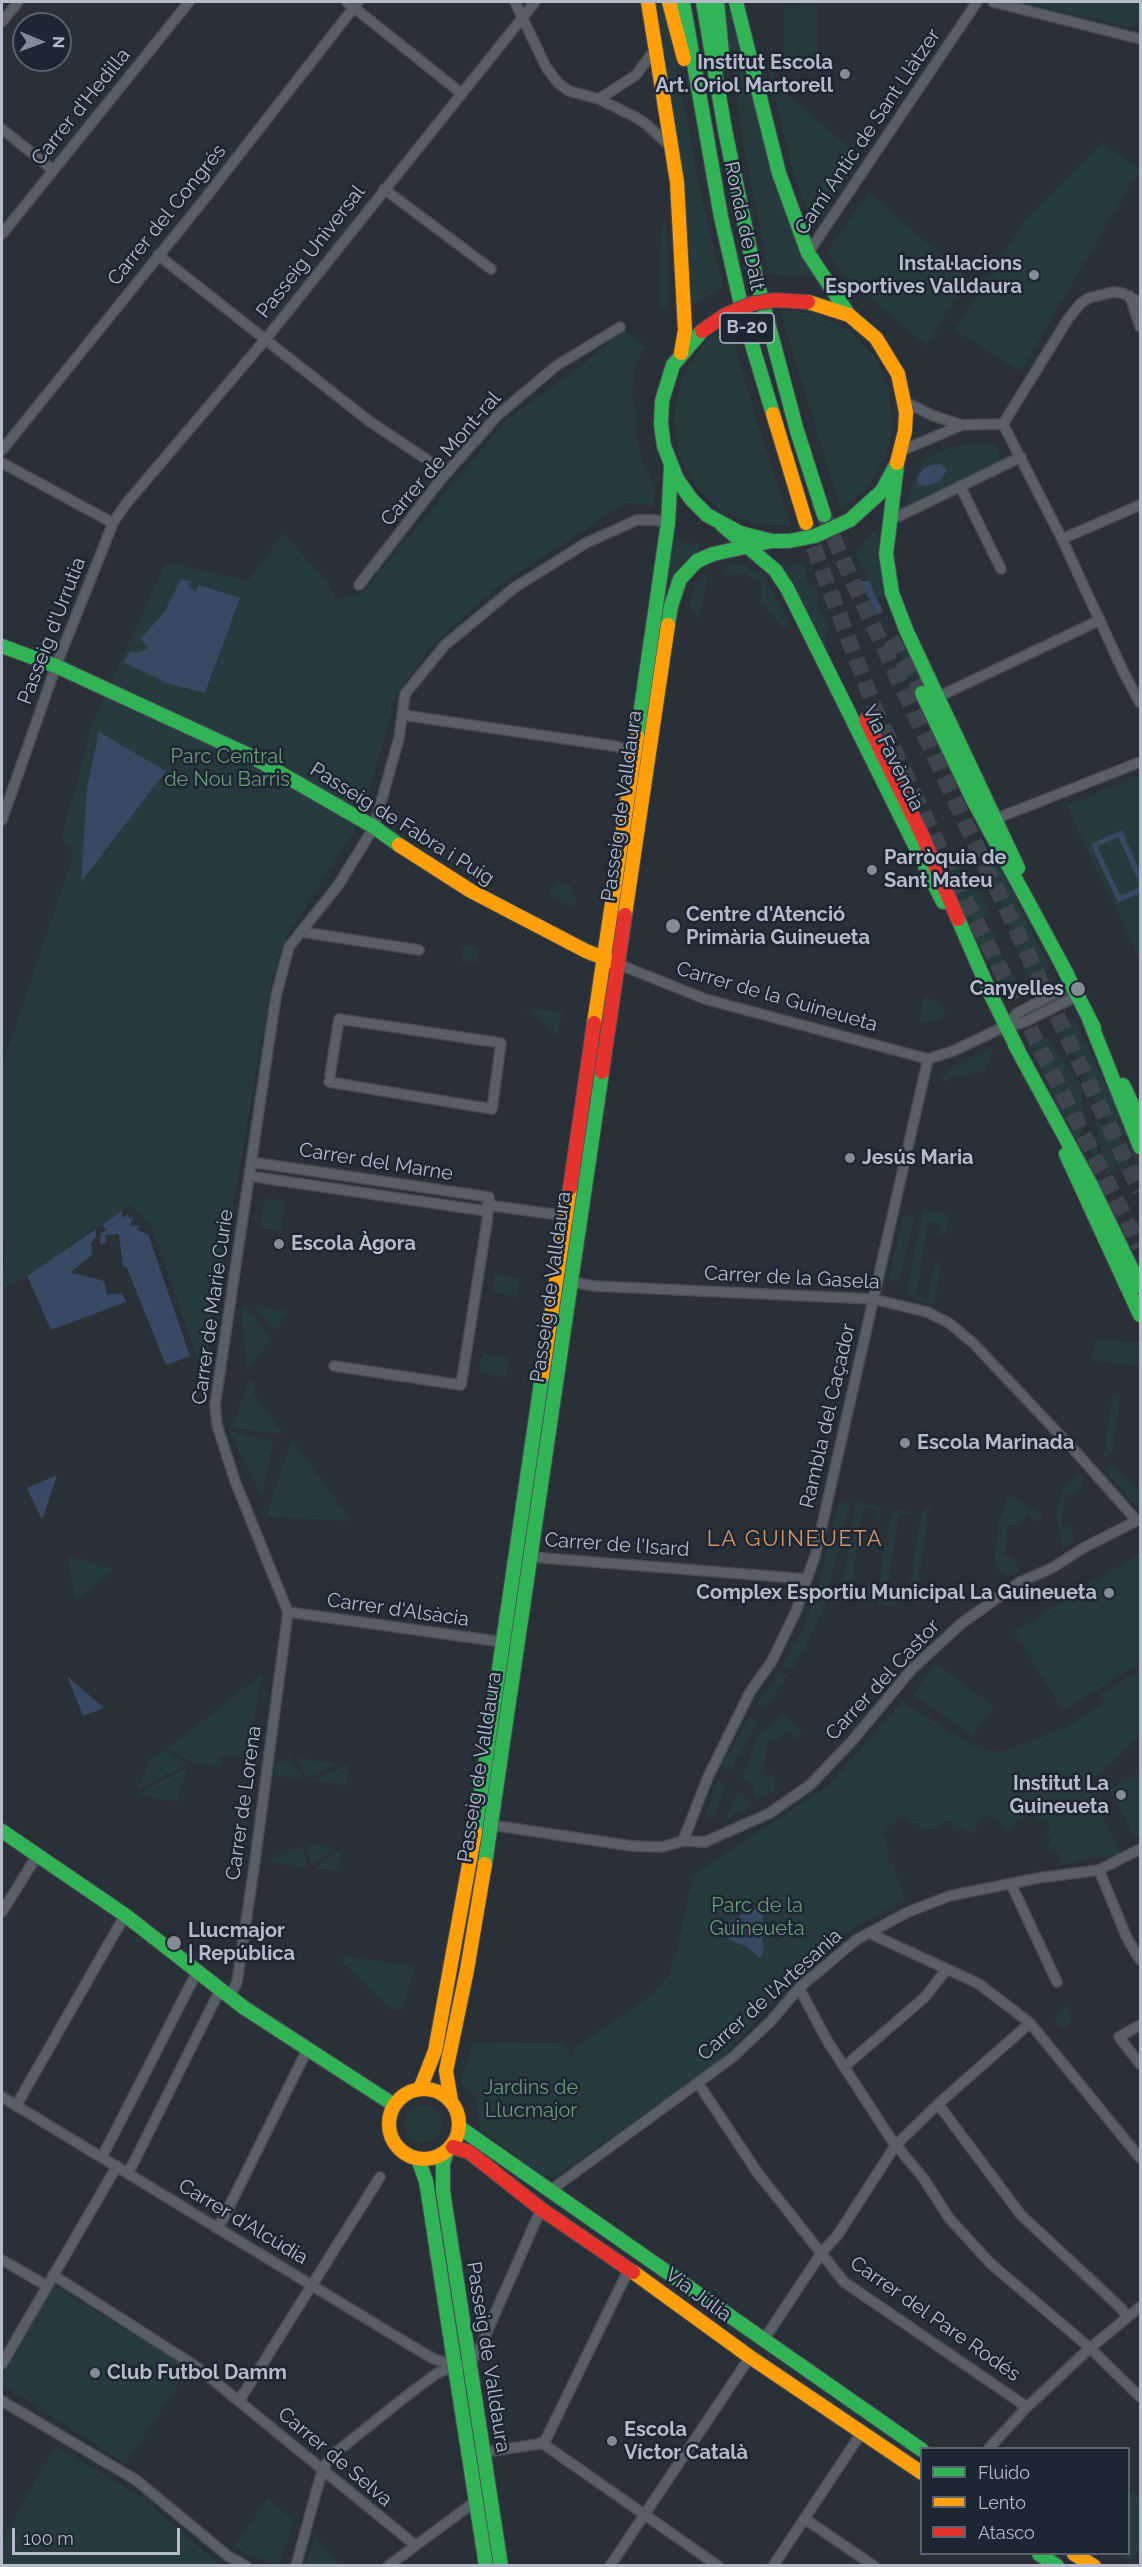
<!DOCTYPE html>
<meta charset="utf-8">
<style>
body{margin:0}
#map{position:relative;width:1142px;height:2567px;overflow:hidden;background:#2a3038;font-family:Raleway,sans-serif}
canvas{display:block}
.frame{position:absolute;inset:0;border:3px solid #b4bcc9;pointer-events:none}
.legend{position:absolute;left:920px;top:2447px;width:210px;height:108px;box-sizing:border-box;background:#1d2633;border:2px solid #59626f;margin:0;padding:8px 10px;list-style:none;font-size:18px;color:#b4bcc9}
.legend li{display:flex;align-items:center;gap:12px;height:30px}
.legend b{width:30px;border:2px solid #59626f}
.north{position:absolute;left:12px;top:12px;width:60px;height:60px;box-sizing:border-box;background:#1d2633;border:2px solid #59626f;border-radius:50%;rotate:91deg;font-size:16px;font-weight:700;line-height:24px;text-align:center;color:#b4bcc9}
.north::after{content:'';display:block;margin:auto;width:21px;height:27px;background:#848b96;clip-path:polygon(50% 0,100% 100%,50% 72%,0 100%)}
.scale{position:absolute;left:12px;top:2528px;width:168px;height:27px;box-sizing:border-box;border:3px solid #b4bcc9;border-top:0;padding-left:8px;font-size:18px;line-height:21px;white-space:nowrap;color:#b4bcc9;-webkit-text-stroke:4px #1d2633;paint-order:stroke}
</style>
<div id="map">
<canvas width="1142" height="2567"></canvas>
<div class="frame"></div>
<ul class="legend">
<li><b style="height:8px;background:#30b455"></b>Fluido</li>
<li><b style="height:8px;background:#ff9f0a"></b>Lento</li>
<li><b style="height:8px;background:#e5322d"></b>Atasco</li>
</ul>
<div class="north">N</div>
<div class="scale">100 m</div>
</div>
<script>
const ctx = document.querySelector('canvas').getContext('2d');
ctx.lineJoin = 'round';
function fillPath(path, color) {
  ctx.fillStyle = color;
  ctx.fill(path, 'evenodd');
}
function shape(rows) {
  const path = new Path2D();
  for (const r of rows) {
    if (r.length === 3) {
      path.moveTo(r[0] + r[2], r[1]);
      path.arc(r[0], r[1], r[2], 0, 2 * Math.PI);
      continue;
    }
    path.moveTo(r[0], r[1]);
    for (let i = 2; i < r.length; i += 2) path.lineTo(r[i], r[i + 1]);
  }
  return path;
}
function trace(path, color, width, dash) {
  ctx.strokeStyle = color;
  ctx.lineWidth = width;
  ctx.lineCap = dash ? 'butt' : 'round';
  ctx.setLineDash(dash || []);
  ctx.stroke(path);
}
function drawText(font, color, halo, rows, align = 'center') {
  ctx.font = font + ' Raleway,sans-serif';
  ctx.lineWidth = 5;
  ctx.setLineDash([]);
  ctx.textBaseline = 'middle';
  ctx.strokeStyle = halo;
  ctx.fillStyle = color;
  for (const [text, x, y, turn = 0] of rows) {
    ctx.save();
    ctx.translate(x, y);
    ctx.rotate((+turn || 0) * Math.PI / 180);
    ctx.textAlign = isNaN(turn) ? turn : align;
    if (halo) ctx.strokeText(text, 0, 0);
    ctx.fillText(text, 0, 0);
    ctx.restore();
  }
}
fillPath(shape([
 [655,2,664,2,702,199,723,287,690,308,681,168],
 [722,2,731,2,745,66,765,143,816,277,769,274,744,147],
 [1021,2,1140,2,1140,24,1135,23,1132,28],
 [818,5,818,70,784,70,784,6],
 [765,56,783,92,800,105,861,158,814,229,791,164],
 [1102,143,1140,169,1020,372,955,330,1025,220],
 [869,192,967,278,927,346,841,272,827,251],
 [666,218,669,280,667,310,659,307,661,232],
 [780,310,817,314,850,331,874,356,889,390,893,430,886,456,868,488,841,510],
 [729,324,758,426,791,526,755,524,722,511,696,486,679,454,674,421,677,396,684,375,705,341],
 [623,329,645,347,635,365,632,396,637,413,636,436,643,463,655,488,653,506,625,503,497,587,428,650,391,704,392,711,365,805,353,833,285,939,272,978,204,1377,152,1228,130,1205,21,1280,2,1289,5,1240,2,1239,2,1066,72,860,72,851,62,837,93,722,166,562,248,581,283,533,325,579,336,599,360,595,508,418,578,369],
 [986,443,995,445,1002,460,906,507,913,481,923,460,949,447],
 [872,531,878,534,880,571,886,595,878,599,856,554],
 [680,536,679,544,690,539,689,549,699,543,698,551,679,565,668,587,646,732,642,733,672,538],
 [772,560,787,566,803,563,808,584,817,588,819,609,828,624,825,642,829,652,824,652],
 [731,564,745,566,765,577,790,625,783,628,761,602,760,581,742,574,722,576,721,573],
 [709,572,699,618,690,607,693,592,698,581],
 [902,634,921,675,908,679,906,678,902,655,895,648],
 [1140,775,1140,957,1139,957,1066,805],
 [952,850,956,862,961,863,966,870,991,914,982,917,997,936,991,941,1008,963,1018,983,1002,992,936,858],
 [994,853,1050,969,1028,980,999,899,979,859],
 [556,883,570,885,576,901,575,908,548,894],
 [464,945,479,948,477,962,462,961],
 [924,995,941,1004,946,1015,934,1022,920,1023],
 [526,1008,561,1012,558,1036],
 [1076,1022,1140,1158,1140,1176,1127,1138,1101,1114,1095,1098,1080,1079,1087,1073,1056,1031],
 [1047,1037,1080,1084,1086,1124,1079,1134,1092,1177,1028,1046],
 [994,1047,985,1072,971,1073,967,1077,959,1074,947,1081,940,1078,953,1067],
 [1093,1109,1100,1122,1124,1143,1129,1166,1106,1176],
 [1089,1128,1102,1167,1101,1171,1085,1138],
 [265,1198,285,1201,281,1231,260,1228],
 [923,1210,949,1215,946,1235,938,1234,940,1223,928,1222,916,1297,928,1300,935,1262,941,1264,934,1304,930,1305,906,1294],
 [903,1215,914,1217,899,1282,889,1280],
 [495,1274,520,1279,517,1297,492,1292],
 [241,1306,246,1307,271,1338,247,1372],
 [255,1308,289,1311,275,1331],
 [1095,1339,1140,1343,1140,1367,1092,1360],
 [482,1354,509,1358,506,1377,479,1373],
 [250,1378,256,1388,252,1391,283,1434,232,1428],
 [1113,1396,1120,1398,1112,1453,1103,1460],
 [229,1431,273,1442,262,1496],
 [292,1439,336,1500,350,1521,266,1517],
 [1112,1465,1131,1483,1136,1487,1140,1484,1140,1508,1135,1505,1106,1471],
 [1079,1473,1084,1482,1076,1494,1066,1492,1061,1526,1071,1527,1075,1541,1063,1550,1056,1518,1058,1505,1064,1487],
 [1008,1495,1041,1513,1042,1516,1039,1523,1027,1514,1018,1526,1009,1525,1004,1557,1014,1558,1019,1572,1005,1577,995,1564,995,1555,999,1523],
 [839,1502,849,1503,829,1589,819,1586],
 [856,1502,878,1507,881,1510,878,1522,875,1521,877,1509,863,1508,850,1593,865,1596,867,1583,870,1583,870,1597,865,1601,840,1599],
 [929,1507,924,1544,915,1603,908,1598,922,1511],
 [899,1510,912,1512,912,1515,899,1513,886,1597,900,1599,896,1606,889,1607,878,1603,882,1560,892,1512],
 [1140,1553,1140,1663,1063,1711,1014,1632],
 [68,1555,113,1570,75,1601],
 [816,1596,826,1602,806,1646,792,1670,782,1666,802,1631],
 [935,1663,994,1706,973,1736,913,1695],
 [1140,1670,1140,1735,1086,1787,1121,1852,1103,1858,1091,1858,1061,1865,1058,1853,1048,1848,1051,1839,1047,1833,1050,1826,1046,1820,1038,1821,1033,1814,1026,1815,1023,1821,1015,1822,1012,1830,1004,1830,995,1816,981,1818,974,1832,967,1833,962,1826,955,1828,951,1821,943,1821,939,1828,923,1830,918,1823,910,1823,907,1817,899,1817,894,1825,887,1825,883,1834,887,1839,885,1847,890,1852,887,1860,893,1865,905,1900,857,1926,833,1944,800,1974,721,2059,558,2175,545,2177,480,2131,476,2098,461,2082,473,2042,564,2043,574,2060,571,2050,652,1995,669,1974,678,1947,693,1875,829,1785,902,1702,981,1750,1002,1751,1064,1729,1105,1702,1100,1696],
 [780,1672,788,1676,765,1708,757,1704],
 [262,1674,247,1754,221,1756,221,1767,190,1762,168,1748],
 [783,1714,802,1732,798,1740,786,1731,778,1741,768,1740,763,1774,773,1775,777,1791,755,1799,754,1788,742,1778,757,1737],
 [749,1716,758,1721,730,1771,722,1766],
 [165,1750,187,1764,136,1792,151,1758],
 [290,1758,304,1779,273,1775,275,1766],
 [296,1758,339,1764,308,1778],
 [346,1765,349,1765,346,1785,313,1780],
 [187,1767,177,1802,138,1794],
 [1138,1774,1140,1778,1140,1835,1135,1838,1109,1789],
 [718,1779,726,1785,713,1819,705,1817],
 [738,1791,754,1805,725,1820],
 [306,1844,334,1848,312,1866],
 [302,1846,308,1868,266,1861],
 [341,1849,339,1871,314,1868],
 [344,1956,415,1966,402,2010,390,2009,341,1961],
 [1067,2007,1072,2018,1070,2025,1067,2028,1057,2025,1054,2018,1061,2008],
 [423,2124,19],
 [53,2285,189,2368,126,2464,2,2384,2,2378],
 [55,2446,142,2497,220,2565,2,2565,2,2541],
 [1133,2491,1140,2499,1140,2549,1130,2562,1117,2554,1128,2554,1129,2492],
 [268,2498,294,2521,279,2565,233,2548],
 [315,2535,339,2565,305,2565]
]), '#273a3e');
fillPath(shape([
 [941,464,947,470,940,481,928,486,918,484,917,478,923,469,930,465],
 [181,579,193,582,187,584,195,592,199,585,240,598,205,693,169,684,123,662,130,652,140,652,148,648,141,639,165,611],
 [860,581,869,581,883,612,877,615],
 [99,732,166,771,81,882,87,788],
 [1122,830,1140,872,1140,885,1118,837,1097,846,1121,896,1140,887,1140,893,1118,903,1091,844],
 [122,1211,122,1218,128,1214,129,1219,133,1217,130,1226,140,1225,137,1230,148,1234,190,1356,166,1365,126,1266,123,1267,119,1234,105,1235,106,1243,100,1244,101,1233,107,1230,102,1225],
 [96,1229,96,1237,91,1243,92,1255,71,1272,104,1281,107,1295,122,1293,126,1302,51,1330,27,1276],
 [57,1475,42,1520,27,1488],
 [67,1676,104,1708,83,1716],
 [756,1908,763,1915,762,1939,764,1951,760,1958,747,1947,728,1939,724,1932,725,1927,733,1919]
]), '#384963');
trace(shape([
 [824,515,846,567,973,839,1140,1191],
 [806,524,822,570,876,711,943,855,1140,1247],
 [891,639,922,693]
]), '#3f454e', 16, [16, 8]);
const street = shape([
 [347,2,461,93],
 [515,2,546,67,558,83,569,91,599,99,635,117,646,124,672,148],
 [993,2,1140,39],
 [2,22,18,2],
 [599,99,636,75,656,48],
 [2,129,53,170],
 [384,189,491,269],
 [2,234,189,2],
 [808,253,977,2],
 [158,255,369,421,447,473],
 [1130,296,1140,327],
 [905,402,934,416,962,425,1003,424],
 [1003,424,1062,539,1123,671,1140,703],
 [1003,424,1068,319,1081,303,1089,298,1113,292,1122,293,1140,302],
 [2,450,203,201,358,2],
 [901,451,962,425],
 [2,463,113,523],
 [960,486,1001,569],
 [889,521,1021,457],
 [1062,539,1140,505],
 [359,585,442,478,498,415,556,366,620,327],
 [938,697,1100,620],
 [403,715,614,746,637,752],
 [995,819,1140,762],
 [2,820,56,666,113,523,125,505,265,340,535,2],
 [302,932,419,950],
 [618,964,705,999,928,1059],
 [1006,1026,1017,1013,1072,985],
 [928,1059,953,1051,1006,1026,1022,1023,1077,996],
 [329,1082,492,1109,501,1043,339,1019,330,1075],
 [251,1162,489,1197,487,1222,461,1385,334,1366],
 [249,1176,486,1211],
 [487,1205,581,1218],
 [571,1282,594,1286,873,1299,927,1312,949,1323,973,1343,1076,1452,1137,1521],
 [531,1557,807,1579],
 [288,1612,235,1481,217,1425,215,1405,276,996,289,947,339,884,374,827,399,738,405,694,445,645,514,588,586,543,637,520,655,520,668,523],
 [288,1612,503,1642],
 [491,1825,632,1846,662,1847,683,1841,705,1842,770,1813,810,1785,852,1741,912,1669,962,1623,1020,1582,1052,1568,1085,1547,1140,1519],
 [683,1841,708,1777,750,1692,772,1661,796,1611,815,1556,928,1059],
 [1099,1870,1127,1938,1140,1960],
 [1011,1884,1057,1982],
 [2,1912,38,1854],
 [869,1933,979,1984,1030,2023,1140,2158],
 [799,1988,828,2042,891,2139,924,2179,949,2218,991,2264,1090,2348,1140,2397],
 [230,1997,237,1982,254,1868,288,1612],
 [1140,2025,1119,2037,1140,2064],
 [844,2067,925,1997,947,1969],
 [698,2083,757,2172,844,2282,1027,2407],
 [2,2097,405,2342,434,2359,455,2365,470,2363,479,2350,541,2209],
 [938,2104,1021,2215,1122,2309,1127,2318],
 [16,2106,125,1915],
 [102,2157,197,1972],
 [127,2172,132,2166,220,1990],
 [551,2190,733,2057,771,2021,799,1988,856,1940,906,1913,949,1896,1038,1878,1099,1870,1140,1849],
 [216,2228,222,2221,307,2050],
 [2,2260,47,2286],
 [53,2275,197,2367,415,2545],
 [763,2341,822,2252,837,2236,895,2146,938,2104,1030,2023],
 [2,2364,117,2166],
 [2,2401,136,2480,228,2556,246,2566],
 [239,2401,380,2177],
 [542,2443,718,2566],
 [989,2448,1027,2407,1090,2348,1140,2307],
 [480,2453,538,2444,545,2441,629,2269],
 [805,2519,874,2566],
 [296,2566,320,2478,326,2464,334,2454,409,2394,436,2374,455,2365],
 [388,2566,476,2501],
 [610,2566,750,2357],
 [773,2566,862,2432]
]);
const fast = shape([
 [683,2,721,217,744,318,773,414],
 [703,2,725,130,755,274,797,431,824,515],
 [717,2,723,63],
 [736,2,779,173,808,253,849,315],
 [702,331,673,365,662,401,661,424,664,446,677,479,691,499,707,515,740,533,772,541,789,541,815,536,850,520,882,491,897,463],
 [897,465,886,554,892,593,907,632,1018,868],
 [722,525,775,570,787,588,943,902],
 [668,625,671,606,680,579,697,561,713,554,772,541],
 [2,646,56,666,249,755,374,827,399,845],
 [922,693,973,800,1067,974],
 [637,736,668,523,671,467],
 [958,919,992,997],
 [1062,965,1094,1028],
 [988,989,1019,1052],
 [1089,1019,1140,1147],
 [1015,1045,1091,1185,1140,1286],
 [1123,1085,1140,1121],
 [1066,1154,1140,1315],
 [2,1831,125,1915,243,2007,394,2105],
 [475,1832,542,1376],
 [485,1864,602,1072],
 [459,2127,922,2450],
 [446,2154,443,2164,443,2191,501,2566],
 [418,2159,426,2181,486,2566],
 [1039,2554,1057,2566]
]);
const slow = shape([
 [648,2,677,182,685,330,681,353],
 [669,2,684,59],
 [808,302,849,315,876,338,898,374,906,412,905,431,897,463],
 [773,414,806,523],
 [399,845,471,891,586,951,611,961],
 [625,915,668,625],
 [594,1023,637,736],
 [542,1376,570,1188],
 [424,2124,35],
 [420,2089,435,2051,475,1832],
 [451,2101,446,2071,467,1970,485,1864],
 [633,2272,750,2357,922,2473],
 [1074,2554,1094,2566]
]);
const jam = shape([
 [866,720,921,833,958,919],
 [602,1072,625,915],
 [570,1188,594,1023],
 [453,2147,469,2152,541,2209,633,2272]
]);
trace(street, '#484c53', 12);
trace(fast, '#484c53', 16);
trace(slow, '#484c53', 16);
trace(jam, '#484c53', 16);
trace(street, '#5a5e66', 9);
trace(fast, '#30b455', 14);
trace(slow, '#ff9f0a', 14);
trace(jam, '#e5322d', 14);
const jamBridge = shape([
 [702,331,725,315,751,304,775,300,808,302]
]);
trace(jamBridge, '#484c53', 16, []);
trace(jamBridge, '#e5322d', 14);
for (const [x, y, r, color] of [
 [845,74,6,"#848b96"],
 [1034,275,6,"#848b96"],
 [872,870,6,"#848b96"],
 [673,926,8,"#848b96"],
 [1078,989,8,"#848b96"],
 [850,1158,6,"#848b96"],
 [279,1244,6,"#848b96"],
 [905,1443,6,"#848b96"],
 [1109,1593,6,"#848b96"],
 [1121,1795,6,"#848b96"],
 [174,1943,8,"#848b96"],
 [95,2373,6,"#848b96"],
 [612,2441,6,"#848b96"]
]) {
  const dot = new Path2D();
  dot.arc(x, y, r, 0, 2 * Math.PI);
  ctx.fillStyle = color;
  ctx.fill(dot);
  trace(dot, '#1d2633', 2);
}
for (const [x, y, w] of [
 [747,328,54]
]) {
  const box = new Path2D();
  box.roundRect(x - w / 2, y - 15, w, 30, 4.5);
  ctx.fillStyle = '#1d2633';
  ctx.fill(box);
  trace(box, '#b4bcc9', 1.5);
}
drawText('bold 18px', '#b4bcc9', null, [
 ["B-20",747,328]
]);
drawText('bold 20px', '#b4bcc9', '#1d2633', [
 ["Institut Escola",833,63,"right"],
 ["Art. Oriol Martorell",833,86,"right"],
 ["Instal·lacions",1022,264,"right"],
 ["Esportives Valldaura",1022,287,"right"],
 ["Parròquia de",884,858],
 ["Sant Mateu",884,881],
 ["Centre d'Atenció",686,915],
 ["Primària Guineueta",686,938],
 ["Canyelles",1064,989,"right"],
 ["Jesús Maria",862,1158],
 ["Escola Àgora",291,1244],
 ["Escola Marinada",917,1443],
 ["Complex Esportiu Municipal La Guineueta",1097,1593,"right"],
 ["Institut La",1109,1784,"right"],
 ["Guineueta",1109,1807,"right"],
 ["Llucmajor",188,1931],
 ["| República",188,1954],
 ["Club Futbol Damm",107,2373],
 ["Escola",624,2430],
 ["Víctor Català",624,2453]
], 'left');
drawText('20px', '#b4bcc9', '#1d2633', [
 ["Carrer d'Hedilla",81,107,-51],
 ["Camí Antic de Sant Llàtzer",868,132,-56],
 ["Carrer del Congrés",167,215,-51],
 ["Ronda de Dalt",744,226,78],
 ["Passeig Universal",311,252,-52],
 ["Carrer de Mont-ral",441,459,-49],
 ["Passeig d'Urrutia",52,631,-69],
 ["Via Favència",893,758,64],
 ["Passeig de Valldaura",622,806,-82],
 ["Passeig de Fabra i Puig",402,824,32],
 ["Carrer de la Guineueta",777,997,16],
 ["Carrer del Marne",376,1162,9],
 ["Carrer de la Gasela",792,1278,3],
 ["Passeig de Valldaura",551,1287,-82],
 ["Carrer de Marie Curie",213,1307,-82],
 ["Rambla del Caçador",828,1416,-77],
 ["Carrer de l'Isard",617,1545,4],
 ["Carrer d'Alsàcia",398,1610,8],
 ["Carrer del Castor",883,1680,-47],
 ["Passeig de Valldaura",480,1767,-81],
 ["Carrer de Lorena",244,1803,-82],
 ["Carrer de l'Artesania",770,1995,-42],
 ["Carrer d'Alcúdia",243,2222,31],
 ["Via Júlia",698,2295,36],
 ["Carrer del Pare Rodés",935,2319,35],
 ["Passeig de Valldaura",488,2357,81],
 ["Carrer de Selva",335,2457,40]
]);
drawText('20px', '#6b9a76', '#1d2633', [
 ["Parc Central",227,757],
 ["de Nou Barris",227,780],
 ["Parc de la",757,1906],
 ["Guineueta",757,1929],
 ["Jardins de",531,2088],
 ["Llucmajor",531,2111]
]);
ctx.letterSpacing = '1.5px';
drawText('22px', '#d59563', '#1d2633', [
 ["LA GUINEUETA",795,1539]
]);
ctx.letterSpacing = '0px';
</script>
